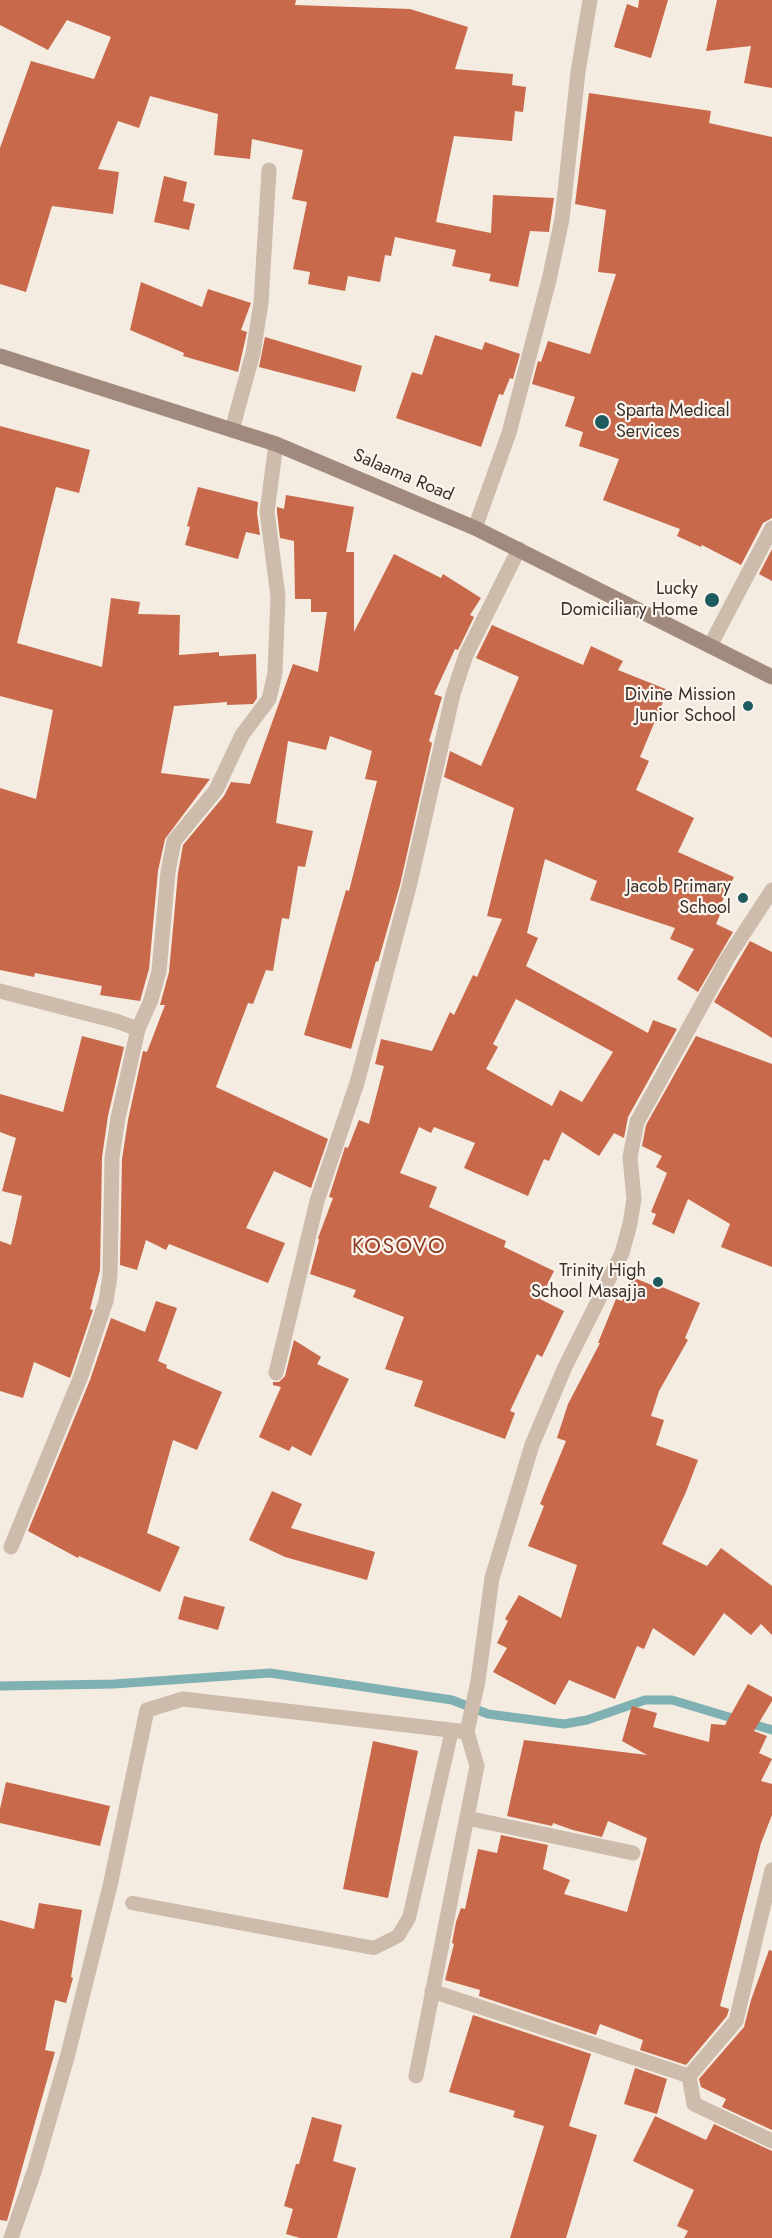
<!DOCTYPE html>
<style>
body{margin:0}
canvas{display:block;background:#f4ebe1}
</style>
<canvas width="772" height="2238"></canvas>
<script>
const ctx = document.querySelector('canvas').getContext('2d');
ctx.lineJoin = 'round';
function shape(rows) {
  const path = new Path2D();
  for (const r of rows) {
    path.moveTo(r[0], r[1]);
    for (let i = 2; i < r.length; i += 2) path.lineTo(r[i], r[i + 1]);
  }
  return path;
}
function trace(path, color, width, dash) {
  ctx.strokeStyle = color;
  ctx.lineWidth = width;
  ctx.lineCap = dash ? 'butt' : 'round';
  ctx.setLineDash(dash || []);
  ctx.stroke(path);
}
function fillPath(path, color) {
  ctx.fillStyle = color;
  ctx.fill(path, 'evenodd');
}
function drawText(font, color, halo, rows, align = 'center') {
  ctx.font = font + ' Jost,sans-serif';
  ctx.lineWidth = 4.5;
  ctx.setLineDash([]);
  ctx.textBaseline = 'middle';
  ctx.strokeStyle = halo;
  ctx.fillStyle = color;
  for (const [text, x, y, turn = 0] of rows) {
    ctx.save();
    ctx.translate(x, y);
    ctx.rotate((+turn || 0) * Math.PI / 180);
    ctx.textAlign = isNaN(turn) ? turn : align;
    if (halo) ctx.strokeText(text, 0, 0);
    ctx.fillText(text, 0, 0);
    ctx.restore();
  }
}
trace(shape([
 [0,1686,114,1684,270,1673,452,1700,488,1714,564,1724,587,1720,645,1700,672,1700,772,1730]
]), '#7fb0b2', 9);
fillPath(shape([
 [0,0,296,0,295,5,410,9,468,27,455,69,513,74,512,85,526,87,523,112,515,111,512,141,454,136,436,222,491,233,493,195,554,198,549,232,530,231,518,287,489,281,491,274,452,266,456,250,395,237,391,256,385,255,380,282,348,276,345,291,308,284,310,272,293,269,307,202,292,199,303,150,252,139,250,159,214,155,218,114,150,96,139,128,118,121,98,169,119,172,113,214,52,206,26,292,0,284,0,148,31,61,94,79,111,37,67,20,48,50,0,25],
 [639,0,668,0,651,58,614,47,627,4,638,8],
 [717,0,772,0,772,88,744,83,751,46,706,51],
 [589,93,711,111,709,123,772,137,772,518,763,523,741,565,702,545,701,547,677,536,680,529,603,500,619,459,579,446,583,432,565,426,575,397,532,384,538,361,541,362,548,341,590,354,616,274,598,272,606,210,575,204],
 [164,176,187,182,183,201,195,204,189,230,154,222],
 [141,282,202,307,208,289,251,303,241,330,247,332,238,372,183,356,184,353,130,330],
 [435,335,482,350,485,342,520,354,513,379,510,378,503,395,499,394,481,447,396,418,412,372,422,375],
 [265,337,362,366,355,392,259,367],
 [0,426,90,450,79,493,56,487,17,643,102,667,111,598,140,602,138,614,180,615,179,655,219,652,219,656,256,654,257,698,253,704,227,705,227,702,174,706,161,773,210,779,165,839,158,871,149,969,140,1001,100,995,102,986,35,973,34,977,0,970,0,788,36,799,53,710,0,696],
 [198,487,258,502,257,513,260,535,246,532,238,559,185,545,190,527,187,526],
 [286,495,354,507,346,552,354,552,354,632,394,554,441,578,443,574,481,598,470,615,474,617,458,650,455,649,434,694,442,697,429,741,432,743,400,885,378,962,376,961,351,1049,304,1035,346,890,349,891,377,781,365,779,372,751,330,736,326,750,288,741,276,823,313,831,305,867,298,866,289,919,282,918,273,971,266,970,253,1004,248,1003,216,1087,328,1139,311,1188,274,1171,246,1228,285,1243,268,1283,169,1244,166,1250,146,1240,137,1270,120,1265,122,1159,128,1120,143,1051,147,1052,165,1005,160,1005,169,972,178,873,183,845,224,796,231,782,250,784,293,664,318,672,327,612,311,612,311,599,295,599,294,541,280,538,277,512,277,507,284,509],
 [772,549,772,581,759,574],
 [492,625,583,665,591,646,623,661,618,670,668,690,640,757,649,761,636,790,694,818,678,852,734,877,722,902,725,903,716,924,733,932,698,992,677,979,694,949,670,939,675,928,590,900,597,881,545,859,527,933,538,938,526,966,648,1033,653,1020,677,1029,628,1117,624,1138,614,1133,599,1156,562,1132,549,1161,544,1159,528,1196,464,1168,475,1143,434,1127,431,1133,419,1127,400,1173,437,1187,429,1207,506,1241,504,1247,554,1271,540,1299,564,1311,542,1357,537,1354,510,1411,515,1413,505,1439,414,1406,423,1381,385,1369,404,1317,353,1297,356,1290,310,1274,319,1240,318,1238,333,1198,329,1197,345,1147,348,1148,359,1120,369,1124,384,1066,375,1064,381,1039,432,1051,450,1012,454,1015,473,975,477,977,502,919,487,916,514,808,444,777,450,751,481,766,519,677,476,658],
 [516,999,613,1052,582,1102,560,1090,552,1106,486,1069,498,1047,493,1044],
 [750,941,772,952,772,1038,714,1002],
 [82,1036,124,1047,108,1116,102,1157,100,1270,90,1309,93,1310,70,1378,34,1362,23,1398,0,1391,0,1241,11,1245,22,1196,2,1191,16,1138,0,1132,0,1094,63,1112],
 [696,1036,772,1064,772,1267,721,1247,730,1224,688,1199,674,1234,652,1224,656,1214,651,1212,667,1173,656,1167,662,1156,642,1146,646,1125],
 [632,1277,654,1286,655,1284,700,1303,685,1338,688,1340,659,1391,651,1416,664,1420,656,1445,698,1460,686,1492,662,1544,707,1566,721,1548,772,1586,772,1635,761,1624,751,1635,724,1613,694,1656,653,1628,644,1649,637,1646,615,1699,569,1680,555,1705,493,1672,507,1648,497,1643,508,1621,505,1619,519,1595,561,1618,577,1565,528,1546,544,1506,540,1504,566,1441,557,1438,568,1404,600,1343,598,1343,616,1299,622,1301],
 [156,1301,177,1308,158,1361,167,1365,166,1368,222,1392,197,1450,173,1440,147,1533,180,1547,160,1592,79,1556,78,1558,28,1531,90,1380,111,1318,145,1332],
 [294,1340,321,1357,317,1364,349,1379,311,1456,292,1446,289,1451,259,1437,281,1387,273,1385,273,1382,279,1382,285,1376],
 [272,1491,302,1504,291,1528,375,1552,367,1580,285,1557,249,1540],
 [184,1596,225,1607,218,1630,178,1619],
 [748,1684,772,1697,772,1701,754,1731,767,1736,759,1753,772,1759,761,1781,772,1784,772,1815,761,1843,720,2006,729,2009,727,2016,686,2065,640,2050,643,2040,600,2024,596,2035,479,1996,480,1990,445,1980,454,1944,452,1943,456,1922,461,1908,465,1909,478,1849,497,1853,501,1835,548,1845,543,1869,570,1880,564,1894,627,1912,647,1838,608,1821,602,1837,573,1830,553,1823,552,1826,507,1816,524,1740,647,1755,622,1741,632,1706,657,1713,653,1727,709,1742,711,1724,725,1725],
 [373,1741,418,1751,388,1898,343,1889],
 [6,1782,110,1806,100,1846,0,1823,0,1809],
 [39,1903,82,1910,71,1977,73,1978,66,2003,55,2000,45,2050,55,2052,7,2221,0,2220,0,1920,34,1929],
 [769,1950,772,1951,772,2130,722,2107,726,2099,701,2087,699,2079,744,2027,751,2000],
 [473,2015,591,2054,569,2126,597,2135,566,2238,510,2238,544,2126,513,2117,515,2111,449,2092],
 [635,2068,667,2079,657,2114,624,2104],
 [655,2116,706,2140,714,2124,772,2151,772,2238,684,2238,688,2231,677,2226,694,2190,633,2161],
 [312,2117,342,2125,333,2161,356,2168,337,2238,300,2238,286,2234,293,2209,284,2206,296,2164,299,2164]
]), '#c8694b');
trace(shape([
 [132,1903,374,1948,398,1936,409,1918,452,1730]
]), '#cdbbac', 14);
trace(shape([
 [232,430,253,353,261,303,269,170],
 [475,528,509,433,549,280,562,219,578,72,590,0],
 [710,646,772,528],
 [0,991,116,1021,138,1029],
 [276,1373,317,1201,357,1083,409,887,453,694,466,655,519,549],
 [11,1547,81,1376,106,1301,110,1276,112,1158,118,1118,138,1029,151,1000,159,971,168,872,174,841,216,790,242,735,269,699,275,673,278,596,267,512,276,444],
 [467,1818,633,1853],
 [772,1870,736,2021,689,2076,694,2104,772,2141],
 [432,1991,689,2076],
 [416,2076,477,1766,467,1732,478,1681,492,1578,532,1445,565,1367,622,1253,630,1224,634,1199,630,1157,637,1122,727,959,772,890],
 [11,2238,35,2169,68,2054,110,1886,147,1710,183,1699,467,1732]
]), '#cdbbac', 15);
trace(shape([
 [0,356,276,444,475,528,772,677]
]), '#a18a7d', 15);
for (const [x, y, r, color] of [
 [602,422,8,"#1f5a5e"],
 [712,600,8,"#1f5a5e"],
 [748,706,6,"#1f5a5e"],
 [743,898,6,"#1f5a5e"],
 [658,1282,6,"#1f5a5e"]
]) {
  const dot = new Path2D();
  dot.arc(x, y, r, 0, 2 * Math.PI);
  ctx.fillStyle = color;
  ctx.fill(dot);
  trace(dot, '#fbf5ee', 2);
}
drawText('18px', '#3b302b', '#fbf5ee', [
 ["Sparta Medical",616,412,"left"],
 ["Services",616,433,"left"],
 ["Lucky",698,590],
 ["Domiciliary Home",698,611],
 ["Divine Mission",736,696],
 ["Junior School",736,717],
 ["Jacob Primary",731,888],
 ["School",731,909],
 ["Trinity High",646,1272],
 ["School Masajja",646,1293]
], 'right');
drawText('18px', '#3b302b', '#fbf5ee', [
 ["Salaama Road",403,476,23]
]);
ctx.letterSpacing = '1.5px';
drawText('21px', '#8c3b22', '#fbf5ee', [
 ["KOSOVO",399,1248]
]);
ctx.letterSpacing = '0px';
</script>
